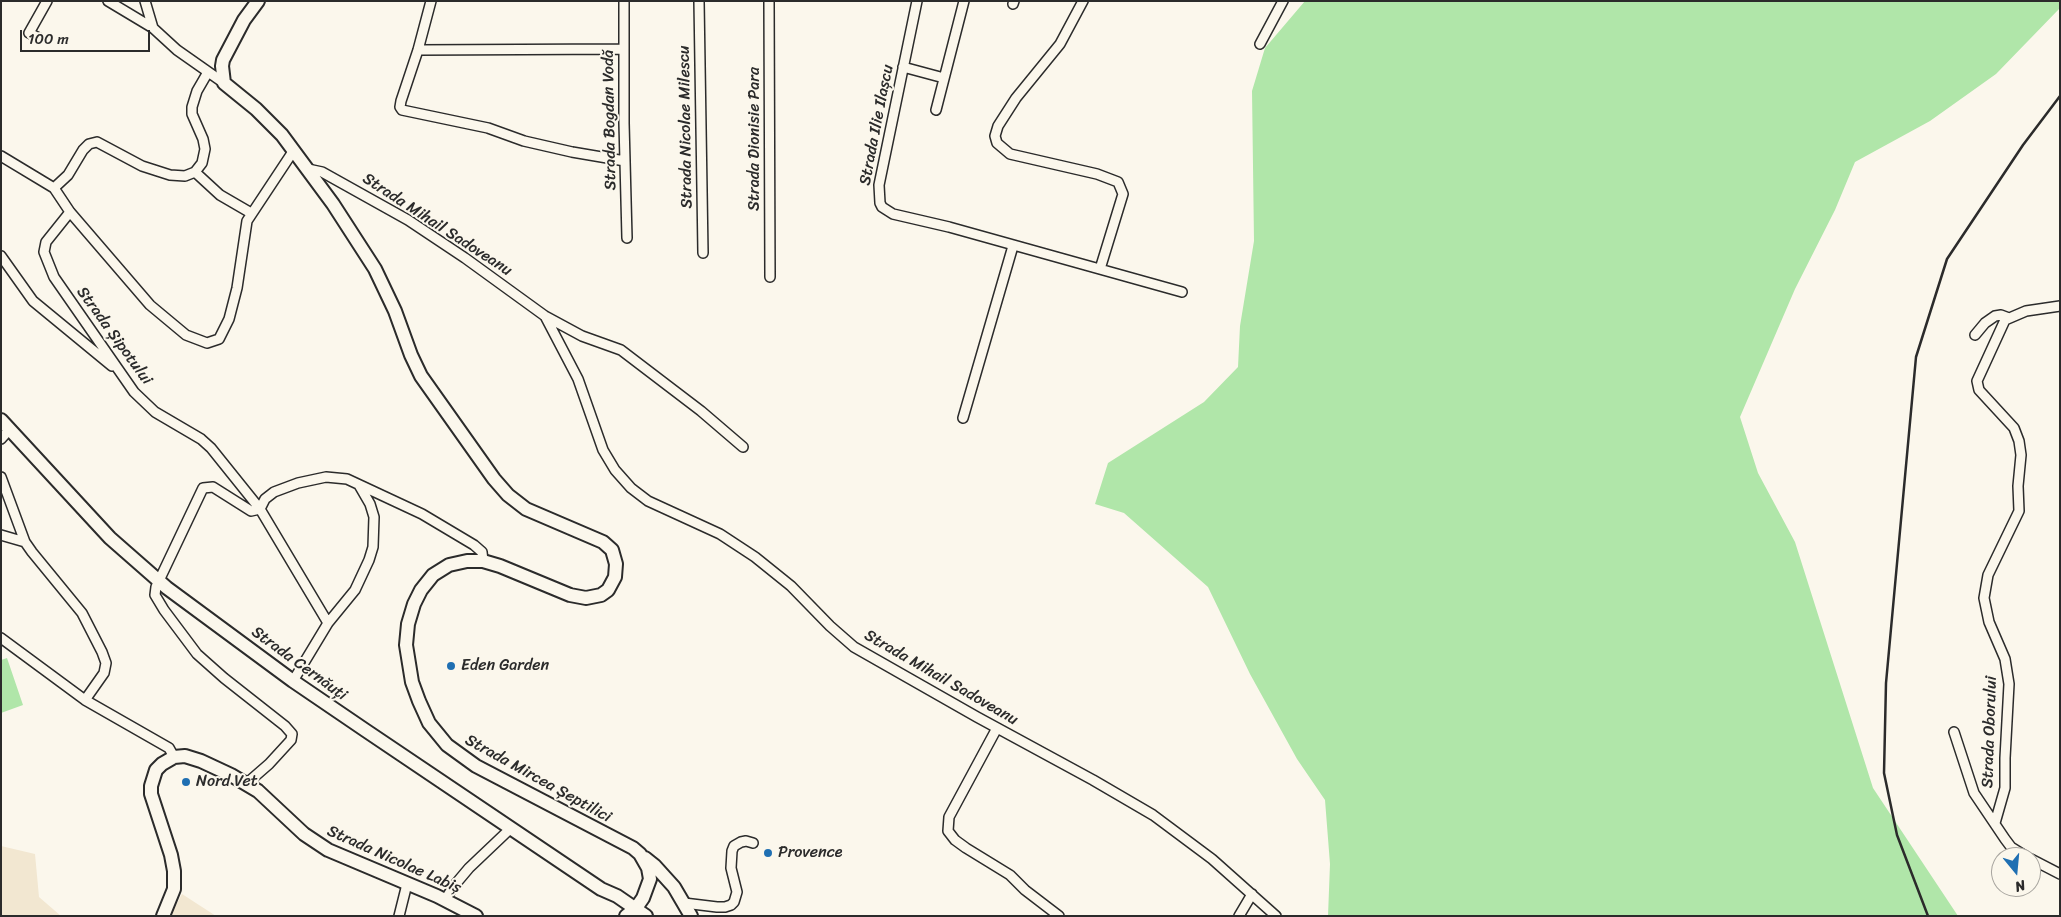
<!DOCTYPE html>
<meta charset="utf-8">
<style>
body{margin:0}
#map{position:relative;width:2061px;height:917px;overflow:hidden;background:#fbf7ec;font-family:Sriracha,sans-serif}
canvas{display:block}
.frame{position:absolute;inset:0;border:2px solid #2b2b2b;pointer-events:none}
.north{position:absolute;left:1991px;top:847px;width:50px;height:50px;box-sizing:border-box;background:#fbf7ec;border:1px solid #a8a59f;border-radius:50%;rotate:163deg;font-size:14px;font-weight:700;line-height:20px;text-align:center;color:#2b2b2b}
.north::after{content:'';display:block;margin:auto;width:18px;height:22px;background:#1f6fb2;clip-path:polygon(50% 0,100% 100%,50% 72%,0 100%)}
.scale{position:absolute;left:20px;top:30px;width:130px;height:22px;box-sizing:border-box;border:2px solid #2b2b2b;border-top:0;padding-left:6px;font-size:15px;line-height:18px;white-space:nowrap;color:#2b2b2b;-webkit-text-stroke:4px #fbf7ec;paint-order:stroke}
</style>
<div id="map">
<canvas width="2061" height="917"></canvas>
<div class="frame"></div>
<div class="north">N</div>
<div class="scale">100 m</div>
</div>
<script>
const ctx = document.querySelector('canvas').getContext('2d');
ctx.lineJoin = 'round';
function fillPath(path, color) {
  ctx.fillStyle = color;
  ctx.fill(path, 'evenodd');
}
function shape(rows) {
  const path = new Path2D();
  for (const r of rows) {
    path.moveTo(r[0], r[1]);
    for (let i = 2; i < r.length; i += 2) path.lineTo(r[i], r[i + 1]);
  }
  return path;
}
function trace(path, color, width, dash) {
  ctx.strokeStyle = color;
  ctx.lineWidth = width;
  ctx.lineCap = dash ? 'butt' : 'round';
  ctx.setLineDash(dash || []);
  ctx.stroke(path);
}
function drawText(font, color, halo, rows, align = 'center') {
  ctx.font = font + ' Sriracha,sans-serif';
  ctx.lineWidth = 4;
  ctx.setLineDash([]);
  ctx.textBaseline = 'middle';
  ctx.strokeStyle = halo;
  ctx.fillStyle = color;
  for (const [text, x, y, turn = 0] of rows) {
    ctx.save();
    ctx.translate(x, y);
    ctx.rotate((+turn || 0) * Math.PI / 180);
    ctx.textAlign = isNaN(turn) ? turn : align;
    if (halo) ctx.strokeText(text, 0, 0);
    ctx.fillText(text, 0, 0);
    ctx.restore();
  }
}
fillPath(shape([
 [1,846,35,854,39,897,61,916,1,916],
 [182,894,216,916,170,916]
]), '#f2e7d1');
fillPath(shape([
 [1305,1,2060,1,2060,8,1996,74,1930,121,1855,162,1835,210,1795,289,1740,417,1758,473,1795,542,1873,788,1958,916,1328,916,1330,864,1325,800,1297,759,1250,674,1208,587,1124,513,1095,504,1108,463,1204,402,1238,367,1240,326,1254,241,1252,91,1265,48],
 [7,658,23,705,1,713,1,660]
]), '#b0e6a9');
const street = shape([
 [108,1,153,28,177,50,224,83],
 [145,1,153,28],
 [431,1,418,50,401,101,400,107,402,110,488,128,524,141,572,152,625,161],
 [624,1,624,123,627,238],
 [699,1,703,253],
 [769,1,770,277],
 [917,1,879,185,880,203,882,207,893,214,949,227,1182,292],
 [1083,1,1060,44,1016,98,998,126,995,136,997,143,1010,154,1097,174,1118,182,1123,194,1100,269],
 [1013,4,1014,1],
 [39,38,29,33,47,1],
 [1260,44,1283,1],
 [418,50,624,49],
 [903,67,944,78],
 [936,110,964,1],
 [1,156,54,188,70,212,150,305,186,335,207,343,219,339,229,319,237,288,247,221,294,150],
 [308,169,322,172,408,220,465,258,545,316,582,336,621,350,701,411,743,447],
 [195,172,220,195,251,213],
 [54,188,68,175,83,150,89,144,97,142,142,166,170,175,185,176,195,172,202,163,205,149,203,139,192,114,192,107,197,91,208,72],
 [70,212,46,242,44,252,54,277,134,392,155,412,201,439,211,448,260,509,328,623],
 [1,256,33,301,112,366],
 [545,316,578,379,603,450,615,470,631,488,648,501,720,534,755,557,791,586,830,626,854,647,977,717,1093,780,1153,815,1212,859,1276,916],
 [1975,335,1985,323,1995,316,2001,315,2009,318],
 [963,418,1013,246],
 [1,439,9,430],
 [1,477,25,542,32,552,82,613,102,652,106,663,104,673,85,700],
 [260,509,265,499,274,492,298,483,326,477,347,479,422,514,474,545,482,552,483,561],
 [1,535,25,542],
 [1,638,85,700,169,748,174,757],
 [293,681,328,623,355,590,369,560,373,547,374,517,370,504,359,485],
 [997,728,949,817,948,831,955,840,966,848,1010,875,1025,890,1059,916],
 [1954,732,1974,793,2005,839,2011,847,2027,857],
 [246,784,269,764,291,740,292,734,285,726,224,678,197,654,164,610,155,595,156,587,203,488,213,487,251,511,260,509],
 [1995,823,2005,788,2005,758,2009,684,2005,659,1989,622,1984,598,1988,575,2019,511,2018,486,2021,455,2019,441,2014,428,1979,390,1977,381,2005,320,2026,311,2060,306],
 [2031,859,2060,874],
 [445,900,453,887,469,868,510,829],
 [684,903,717,907,725,907,731,905,734,902,737,892,731,868,732,851,734,846,741,842,746,841,753,843],
 [399,916,407,884],
 [1239,916,1252,894]
]);
const secondary = shape([
 [258,1,244,20,223,60,222,66,224,83,256,109,282,135,333,204,375,269,395,311,411,355,421,376,494,479,508,495,526,509,603,542,612,550,616,564,615,577,608,590,601,595,586,598,570,595,500,566,483,561,467,561,449,565,433,575,421,590,414,604,408,624,406,645,412,682,419,701,429,723,447,745,476,766,633,848,640,854,648,868,650,879,643,898,636,908,626,916],
 [1,420,110,538,167,588,293,681,365,730,601,889,617,896,646,916],
 [645,858,655,866,674,887,691,916],
 [163,916,174,889,174,871,171,855,151,794,151,786,156,770,162,764,174,757,185,756,201,761,231,775,258,791,304,834,328,850,437,896,476,916]
]);
trace(street, '#2b2b2b', 12);
trace(secondary, '#2b2b2b', 16);
trace(street, '#fbf7ec', 9);
trace(secondary, '#fbf7ec', 12);
trace(shape([
 [1928,916,1897,835,1884,773,1886,683,1916,357,1947,259,2023,145,2060,96]
]), '#2b2b2b', 2.5);
for (const [x, y, r, color] of [
 [451,666,5,"#1f6fb2"],
 [186,782,5,"#1f6fb2"],
 [768,853,5,"#1f6fb2"]
]) {
  const dot = new Path2D();
  dot.arc(x, y, r, 0, 2 * Math.PI);
  ctx.fillStyle = color;
  ctx.fill(dot);
  trace(dot, '#fbf7ec', 2);
}
drawText('16px', '#2b2b2b', '#fbf7ec', [
 ["Strada Bogdan Vodă",610,120,-91],
 ["Strada Ilie Ilașcu",877,125,-79],
 ["Strada Nicolae Milescu",686,127,-91],
 ["Strada Dionisie Para",755,139,-90],
 ["Strada Mihail Sadoveanu",437,225,33],
 ["Strada Șipotului",114,336,54],
 ["Strada Cernăuți",299,664,36],
 ["Strada Mihail Sadoveanu",941,678,30],
 ["Strada Oborului",1990,732,-88],
 ["Strada Mircea Șeptilici",538,779,29],
 ["Strada Nicolae Labiș",394,860,24]
]);
drawText('16px', '#2b2b2b', '#fbf7ec', [
 ["Eden Garden",461,666],
 ["Nord Vet",196,782],
 ["Provence",778,853]
], 'left');
</script>
